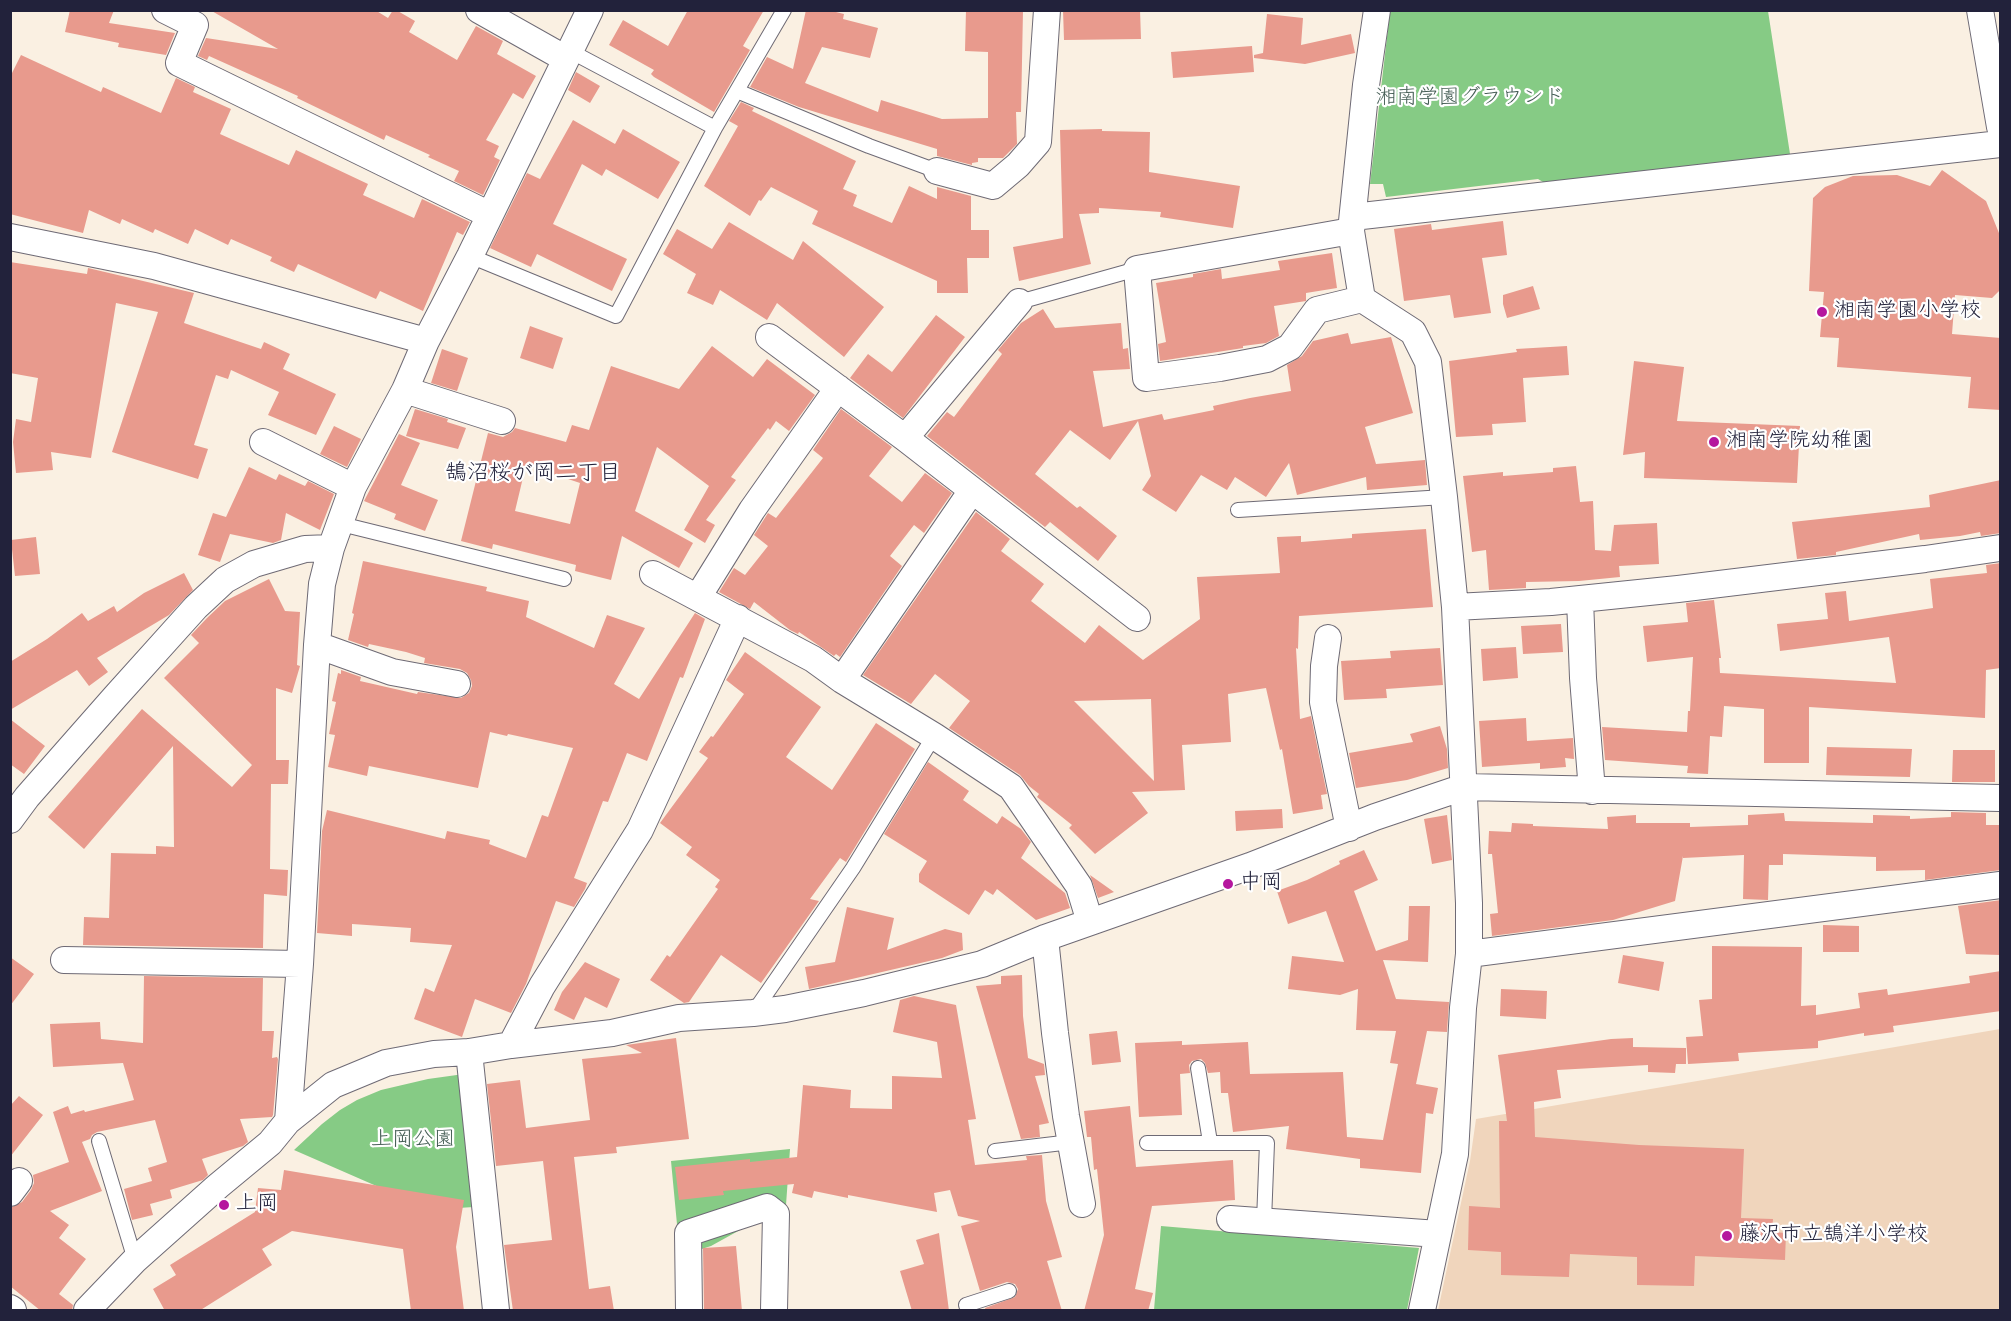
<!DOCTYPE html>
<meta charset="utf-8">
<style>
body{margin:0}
#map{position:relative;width:2011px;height:1321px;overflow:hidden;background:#faf0e2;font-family:"Architects Daughter",sans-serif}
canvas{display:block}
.frame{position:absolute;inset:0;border:12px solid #22223b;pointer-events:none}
</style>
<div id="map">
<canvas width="2011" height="1321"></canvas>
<div class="frame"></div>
</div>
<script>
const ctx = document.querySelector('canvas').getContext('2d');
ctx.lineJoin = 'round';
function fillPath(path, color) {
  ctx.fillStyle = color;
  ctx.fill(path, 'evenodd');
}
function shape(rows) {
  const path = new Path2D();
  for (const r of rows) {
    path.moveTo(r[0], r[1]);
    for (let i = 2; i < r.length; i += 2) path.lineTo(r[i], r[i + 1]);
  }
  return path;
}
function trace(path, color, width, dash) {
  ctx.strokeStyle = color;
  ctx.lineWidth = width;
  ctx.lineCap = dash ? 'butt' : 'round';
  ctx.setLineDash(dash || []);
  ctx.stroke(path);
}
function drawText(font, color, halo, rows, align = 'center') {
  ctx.font = font + ' "Architects Daughter","Klee One",sans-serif';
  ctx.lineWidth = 4.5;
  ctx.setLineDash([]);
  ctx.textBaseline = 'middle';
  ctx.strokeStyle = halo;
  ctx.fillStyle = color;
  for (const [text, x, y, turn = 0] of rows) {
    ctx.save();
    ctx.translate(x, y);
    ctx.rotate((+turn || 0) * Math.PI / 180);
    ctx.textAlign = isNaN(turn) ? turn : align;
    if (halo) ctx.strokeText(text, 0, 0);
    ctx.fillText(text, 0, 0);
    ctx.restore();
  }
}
fillPath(shape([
 [2000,1029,2000,1310,1438,1310,1470,1161,1476,1119]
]), '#f0d5bc');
fillPath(shape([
 [1390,11,1768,11,1790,154,1553,188,1538,179,1386,197,1383,184,1370,184],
 [464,1074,474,1207,442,1209,397,1195,294,1150,322,1124,340,1110,357,1100,381,1090,428,1079],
 [790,1149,786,1205,776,1214,749,1225,711,1246,680,1256,671,1161],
 [1161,1226,1419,1248,1407,1310,1154,1310]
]), '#86cb85');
fillPath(shape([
 [70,10,114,10,109,23,175,33,166,55,118,47,119,43,65,32],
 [210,10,375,10,388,18,393,10,396,10,415,21,409,32,457,60,476,26,503,41,497,54,536,76,523,99,513,93,486,140,499,146,494,157,500,160,483,195,454,181,459,171,428,157,430,155,386,135,384,140,297,98,298,96,209,56,207,60,198,56,206,38,278,49],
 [688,10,764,10,743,46,750,50,714,112,654,77,651,74,654,70,609,45,623,20,668,46],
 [806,10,828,10,844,14,843,19,878,28,870,58,822,47,805,83,878,112,881,100,942,119,988,118,988,52,965,51,966,10,1023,10,1021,112,1016,112,1017,144,1003,158,978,158,978,162,972,163,972,165,937,156,937,149,799,107,750,87,767,57,793,69],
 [1063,10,1140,10,1141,39,1064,40],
 [1267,14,1303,18,1301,45,1351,34,1355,53,1305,64,1254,58,1254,55,1263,53],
 [1252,46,1254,72,1173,78,1171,52],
 [21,55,101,92,103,87,161,113,176,78,195,87,193,92,231,109,220,134,289,165,296,150,368,184,363,195,414,218,422,199,470,222,463,235,457,232,423,311,380,291,376,299,298,264,294,272,270,261,272,257,231,239,228,245,195,229,188,244,155,229,153,233,122,219,120,224,89,210,83,233,10,214,10,77],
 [576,72,600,86,590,103,568,90],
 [741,102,754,108,752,111,856,161,843,189,857,195,853,206,892,223,909,186,937,199,937,187,971,196,971,230,989,230,989,258,967,258,968,293,937,293,937,281,812,224,818,211,771,187,761,201,759,200,750,216,704,186,738,126,729,121],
 [573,120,615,144,623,129,680,162,658,199,606,169,602,176,582,164,553,224,627,259,612,291,537,254,531,267,490,248,527,173,540,179],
 [1102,129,1102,131,1150,132,1149,172,1240,186,1233,228,1160,217,1161,212,1099,208,1099,213,1079,214,1091,264,1019,281,1013,247,1063,238,1060,130],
 [1942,170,1986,201,2001,238,2001,289,1992,298,1955,295,1952,334,2001,338,2001,410,1968,408,1971,377,1837,367,1839,338,1820,337,1824,292,1809,291,1813,198,1825,187,1853,176,1897,175,1930,186],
 [1503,221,1507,255,1482,258,1491,313,1454,318,1450,295,1404,301,1394,229,1431,224,1432,230],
 [729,222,793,260,803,241,884,307,844,357,777,303,767,320,720,290,713,305,687,293,696,274,663,254,677,229,712,249],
 [1332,253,1337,288,1306,293,1306,301,1274,306,1279,336,1266,343,1243,346,1243,348,1160,361,1158,344,1166,342,1156,283,1193,277,1193,274,1221,269,1222,279,1280,270,1278,261],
 [10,262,87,274,88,268,194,293,184,323,261,349,264,342,290,354,283,369,336,394,316,435,268,415,279,392,231,370,228,379,216,375,194,445,208,449,198,479,112,452,158,312,116,303,91,458,51,452,53,470,16,473,13,442,16,419,31,422,38,378,10,373],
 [1533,286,1540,309,1507,318,1503,304,1503,295],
 [1043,309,1055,328,1121,323,1123,349,1128,348,1130,369,1093,371,1103,427,1162,414,1164,420,1214,410,1213,406,1250,398,1291,391,1287,365,1302,356,1313,341,1348,333,1351,344,1391,337,1413,413,1365,427,1376,464,1425,460,1427,485,1367,490,1366,477,1297,495,1289,463,1266,497,1235,477,1227,490,1201,475,1176,512,1142,490,1151,476,1138,421,1110,460,1070,430,1035,474,1077,508,1080,506,1117,536,1098,561,1050,522,1045,527,927,436,947,412,954,417,1002,354,998,350,1021,323],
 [936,315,965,337,903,418,850,378,868,354,892,372],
 [530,326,563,338,553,369,520,358],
 [712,346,753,377,767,359,815,395,789,431,776,421,770,430,768,428,731,477,736,480,706,520,715,525,705,543,684,530,709,486,657,447,635,511,693,543,679,568,622,536,611,580,575,571,576,565,493,544,492,549,461,541,488,433,503,437,512,432,515,428,566,442,572,425,589,430,611,366,679,389],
 [526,465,580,483,570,524,515,511],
 [1567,346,1569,375,1523,378,1526,422,1492,424,1493,435,1456,437,1449,361,1517,352,1516,349],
 [442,349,468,358,457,391,431,383],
 [1634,361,1684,367,1677,421,1800,426,1797,483,1644,478,1645,452,1623,455],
 [415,409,448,419,447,422,466,428,458,449,406,436],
 [841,409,892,447,869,476,902,502,925,473,952,493,924,533,914,525,890,556,902,566,840,657,836,654,834,656,799,632,798,634,790,630,754,602,750,609,719,592,734,568,745,575,768,546,754,535,768,513,776,518,823,458,813,450],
 [334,426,361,439,347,467,320,454],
 [399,434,420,443,401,485,438,500,425,531,394,519,396,514,364,501],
 [1576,466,1580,502,1593,501,1595,550,1611,551,1614,525,1657,523,1659,564,1619,566,1620,577,1579,581,1526,582,1526,588,1489,590,1486,550,1472,552,1463,476,1503,472,1503,476,1553,472,1553,468],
 [249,467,276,480,279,474,305,486,308,481,334,494,320,530,286,513,281,540,273,543,230,534,220,562,198,555,213,513,226,517],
 [2001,480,2001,533,1981,536,1980,532,1960,536,1920,540,1919,534,1836,552,1836,555,1797,559,1792,522,1930,507,1929,495],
 [976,512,1010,539,1001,551,1044,584,1031,601,1085,643,1099,625,1143,660,1200,619,1197,577,1280,573,1277,537,1301,536,1301,542,1352,538,1352,534,1426,529,1433,607,1299,616,1298,649,1296,648,1300,719,1311,716,1327,794,1321,795,1323,809,1293,814,1282,749,1280,750,1266,688,1228,694,1231,742,1182,745,1185,790,1132,792,1148,813,1095,854,1069,828,1072,825,1037,797,1039,794,1029,786,1020,775,949,728,970,701,935,674,911,704,863,675],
 [1151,699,1154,781,1074,701],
 [36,537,40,574,15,576,11,540],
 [363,561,487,587,486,591,529,601,526,617,594,648,607,615,645,628,614,684,639,699,695,613,705,619,683,678,680,677,647,761,627,753,608,802,603,801,574,878,587,883,585,889,574,907,556,901,526,984,511,1013,475,999,462,1037,414,1019,425,988,434,992,452,945,410,942,411,928,352,924,352,936,317,933,322,831,327,810,445,839,447,831,490,840,489,844,526,858,542,815,548,817,573,748,508,734,507,736,490,732,478,788,369,766,367,776,328,767,335,735,329,734,336,702,332,701,338,673,341,674,341,670,361,677,360,681,417,694,418,692,461,698,469,693,472,686,471,680,467,673,460,669,424,663,425,658,406,652,369,644,368,647,348,640,354,614,352,613],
 [2001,563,2001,668,1986,670,1985,718,1809,707,1809,763,1764,763,1764,709,1724,706,1722,737,1710,736,1708,774,1687,773,1688,766,1605,760,1602,727,1687,732,1688,711,1690,711,1693,657,1647,662,1643,626,1688,622,1686,603,1714,600,1721,658,1719,658,1720,673,1896,683,1889,637,1780,651,1777,624,1828,619,1825,593,1846,591,1849,621,1933,608,1930,579,1987,573,1986,565],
 [184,573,193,590,169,615,97,658,108,672,89,686,77,670,10,710,10,662,47,639,82,613,88,621,114,606,117,612,144,593],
 [269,579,285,611,300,612,297,665,300,666,292,693,276,688,276,760,289,760,288,784,271,784,270,869,288,870,287,896,264,894,263,948,83,945,84,917,109,918,111,853,156,854,156,846,174,847,173,746,84,849,48,817,142,709,232,787,252,765,164,678,199,643,191,635,207,618,225,601],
 [1561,624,1563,652,1523,654,1521,626],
 [1516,647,1518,678,1483,681,1481,649],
 [1440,648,1443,685,1386,689,1387,698,1344,700,1341,661,1391,658,1390,651],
 [745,652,821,707,786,757,832,790,876,723,915,749,846,862,840,858,810,899,819,901,761,983,721,955,689,1002,684,1003,650,980,667,955,670,957,718,889,715,887,720,880,686,855,692,847,660,823,708,758,699,752,711,736,713,737,744,694,726,680],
 [1526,718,1527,741,1573,738,1574,759,1565,758,1566,767,1540,769,1540,763,1482,767,1479,721],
 [10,719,45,746,24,774,10,764],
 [1440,726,1447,749,1448,768,1407,780,1356,788,1349,753,1413,742,1410,734],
 [1827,747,1912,749,1910,777,1826,775],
 [1953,750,1995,750,1995,782,1952,782],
 [928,762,969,791,963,800,997,824,1002,816,1021,829,1031,842,1021,858,1065,893,1070,908,1036,920,997,889,993,895,985,890,969,915,919,882,919,874,927,861,884,834],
 [1282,809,1283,828,1236,831,1235,811],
 [1951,812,1986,813,1986,825,2001,825,2001,870,1925,880,1925,870,1876,871,1876,857,1783,854,1783,865,1769,865,1768,900,1743,899,1744,855,1683,858,1683,856,1675,901,1613,920,1492,936,1490,914,1498,913,1492,854,1488,854,1489,831,1511,832,1512,823,1533,824,1533,826,1608,829,1607,817,1636,815,1636,823,1690,823,1690,827,1748,825,1748,815,1784,813,1785,821,1873,823,1873,815,1910,816,1910,819,1951,817],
 [1447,815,1452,860,1432,864,1424,819],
 [1364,850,1378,880,1354,891,1376,951,1408,940,1409,906,1430,906,1428,962,1383,960,1396,999,1449,1002,1447,1032,1427,1031,1416,1084,1438,1088,1433,1114,1426,1113,1421,1173,1360,1168,1360,1159,1286,1149,1289,1126,1233,1132,1228,1093,1221,1093,1220,1072,1208,1073,1205,1063,1201,1059,1192,1061,1189,1065,1190,1073,1180,1074,1182,1115,1139,1117,1135,1043,1182,1041,1182,1045,1248,1042,1250,1074,1343,1072,1347,1137,1383,1140,1398,1064,1390,1063,1396,1031,1356,1030,1358,989,1340,995,1288,989,1292,956,1344,962,1326,911,1288,924,1277,891,1307,880,1340,864,1339,861],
 [1090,875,1114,892,1098,898],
 [2001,900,2001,955,1966,954,1958,906],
 [847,907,894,918,887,950,945,929,962,933,963,950,942,958,809,989,805,967,835,962],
 [1823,925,1859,926,1859,952,1823,952],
 [1712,946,1802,947,1801,1006,1816,1005,1816,1015,1860,1008,1858,993,1887,989,1888,995,1970,983,1969,976,2001,971,2001,1011,1893,1026,1894,1032,1864,1036,1864,1033,1818,1041,1818,1048,1738,1053,1739,1061,1688,1064,1686,1037,1703,1036,1699,1000,1712,999],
 [1623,955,1664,962,1659,991,1618,983],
 [10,957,34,974,10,1006],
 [585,962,620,979,607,1008,585,997,574,1020,554,1010,562,992],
 [1022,975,1023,1016,1028,1058,1044,1064,1045,1075,1035,1076,1049,1123,1039,1125,1040,1137,1021,1139,976,986,1001,984,1001,976],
 [144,976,263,978,262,1031,274,1031,272,1058,277,1057,278,1059,273,1115,272,1117,240,1119,248,1142,243,1146,202,1159,208,1175,203,1180,170,1190,172,1198,150,1204,153,1215,132,1220,124,1189,152,1181,148,1168,167,1162,155,1120,97,1132,92,1135,90,1139,82,1142,102,1191,50,1211,69,1225,59,1238,86,1259,59,1294,73,1305,72,1311,41,1311,10,1286,10,1208,22,1202,31,1190,34,1183,33,1175,69,1162,53,1112,68,1106,71,1114,84,1110,85,1112,134,1100,123,1063,53,1067,50,1024,100,1022,101,1039,143,1043],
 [1501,989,1547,991,1546,1019,1500,1016],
 [914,996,956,1005,976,1119,968,1120,975,1165,1027,1160,1026,1156,1042,1155,1046,1201,1062,1257,1047,1261,1062,1311,986,1311,985,1308,1015,1297,1018,1289,1015,1284,1007,1282,980,1291,961,1226,980,1221,958,1216,950,1190,934,1193,937,1212,848,1195,848,1198,814,1191,812,1198,792,1193,794,1184,723,1191,724,1195,679,1200,675,1167,750,1159,750,1162,797,1157,803,1085,851,1090,850,1108,892,1109,892,1076,942,1078,937,1042,893,1032,900,1000],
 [1117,1031,1121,1062,1092,1065,1089,1034],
 [676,1038,689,1139,616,1147,617,1153,574,1157,589,1289,610,1286,614,1311,513,1311,504,1245,552,1240,543,1161,496,1166,487,1084,520,1080,526,1128,590,1120,582,1059,642,1053,626,1045],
 [1633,1038,1633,1047,1686,1048,1686,1064,1676,1064,1675,1073,1648,1072,1648,1065,1557,1070,1561,1098,1534,1102,1535,1137,1639,1145,1744,1149,1741,1218,1773,1219,1772,1232,1786,1233,1785,1260,1695,1256,1694,1286,1637,1285,1637,1257,1570,1254,1569,1277,1501,1275,1501,1252,1468,1250,1469,1206,1500,1208,1499,1121,1507,1121,1498,1055,1611,1039],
 [19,1096,43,1115,10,1157,10,1106],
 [1130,1106,1136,1167,1233,1160,1235,1200,1152,1206,1135,1289,1153,1293,1148,1311,1084,1311,1104,1235,1097,1169,1094,1170,1091,1137,1087,1137,1084,1111],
 [284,1170,464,1200,456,1247,464,1311,411,1311,403,1249,292,1231,262,1249,272,1265,199,1311,165,1311,153,1289,176,1275,170,1265,255,1212,258,1188,281,1190],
 [939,1233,949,1311,912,1311,900,1271,924,1264,916,1240],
 [736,1246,742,1311,704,1311,703,1248]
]), '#e89a8d');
const service = shape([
 [570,51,715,128],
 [737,91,869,146,937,171],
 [470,256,616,316,715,128,784,10],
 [1019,302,1137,269],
 [1238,510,1444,497],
 [341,524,564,579],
 [753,1013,853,868,934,736],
 [1198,1068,1210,1142],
 [99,1141,135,1260],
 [1147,1143,1267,1143,1264,1221],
 [995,1151,1071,1142],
 [968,1310,966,1305,1009,1291]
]);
const minor = shape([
 [165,10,195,25,179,63,490,215],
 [479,10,566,59],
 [1377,10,1366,85,1351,231,1362,299,1413,332,1428,362,1444,497,1455,607,1469,903,1469,954,1463,1008,1455,1154,1422,1310],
 [1980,10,2000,127],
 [937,171,993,186,1018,165,1038,142,1047,10],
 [1353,217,2000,144],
 [1351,231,1137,269,1146,378,1220,368,1267,359,1290,347,1317,310,1362,299],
 [10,237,154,266,426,341],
 [769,337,905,438,1137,618],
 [405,390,502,421],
 [905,438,1019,302],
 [263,442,353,487],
 [653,574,813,659,842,680,934,736,1011,787,1079,886,1090,922],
 [698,597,752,510,838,388],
 [1580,599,1583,678,1592,791],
 [1455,607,1551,602,1678,589,1925,559,2000,548],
 [1328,638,1324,666,1323,702,1349,828],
 [317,645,392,672,457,684],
 [842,680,971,492],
 [10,820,27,797,115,697,196,607,225,580,254,564,305,549,331,548],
 [1045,938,1055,1033,1066,1116,1082,1204],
 [1469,954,2000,885],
 [64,960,300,964],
 [511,1045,542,986,640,830,738,618],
 [469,1052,496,1310],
 [288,1121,300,964,317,645,322,584,331,548,353,487,405,390,426,341,470,256,590,10],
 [10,1193,19,1181],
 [1230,1219,1438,1234],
 [10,1308,13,1310],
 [87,1310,135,1260,218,1186,270,1143,288,1121,333,1085,386,1063,434,1054,469,1052,511,1045,612,1033,679,1018,753,1013,785,1009,864,993,982,964,1045,938,1250,866,1375,817,1464,787,2000,798],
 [689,1310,688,1233,767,1207,776,1214,774,1310]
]);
trace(service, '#6e6a75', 16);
trace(minor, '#6e6a75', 28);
trace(service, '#fff', 14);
trace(minor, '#fff', 26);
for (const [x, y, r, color] of [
 [1822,312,6,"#b5179e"],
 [1714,442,6,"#b5179e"],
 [1228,884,6,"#b5179e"],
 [224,1205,6,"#b5179e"],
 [1727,1236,6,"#b5179e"]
]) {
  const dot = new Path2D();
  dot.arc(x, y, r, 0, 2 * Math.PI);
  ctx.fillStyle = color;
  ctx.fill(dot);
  trace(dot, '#fff', 2);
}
drawText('21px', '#455d55', '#fff', [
 ["湘南学園グラウンド",1470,99],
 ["上岡公園",413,1141]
]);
drawText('21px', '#22223b', '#fff', [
 ["湘南学園小学校",1834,312],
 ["湘南学院幼稚園",1726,442],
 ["中岡",1240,884],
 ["上岡",236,1205],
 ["藤沢市立鵠洋小学校",1739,1236]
], 'left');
drawText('22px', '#22223b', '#fff', [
 ["鵠沼桜が岡二丁目",533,474]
]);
</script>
